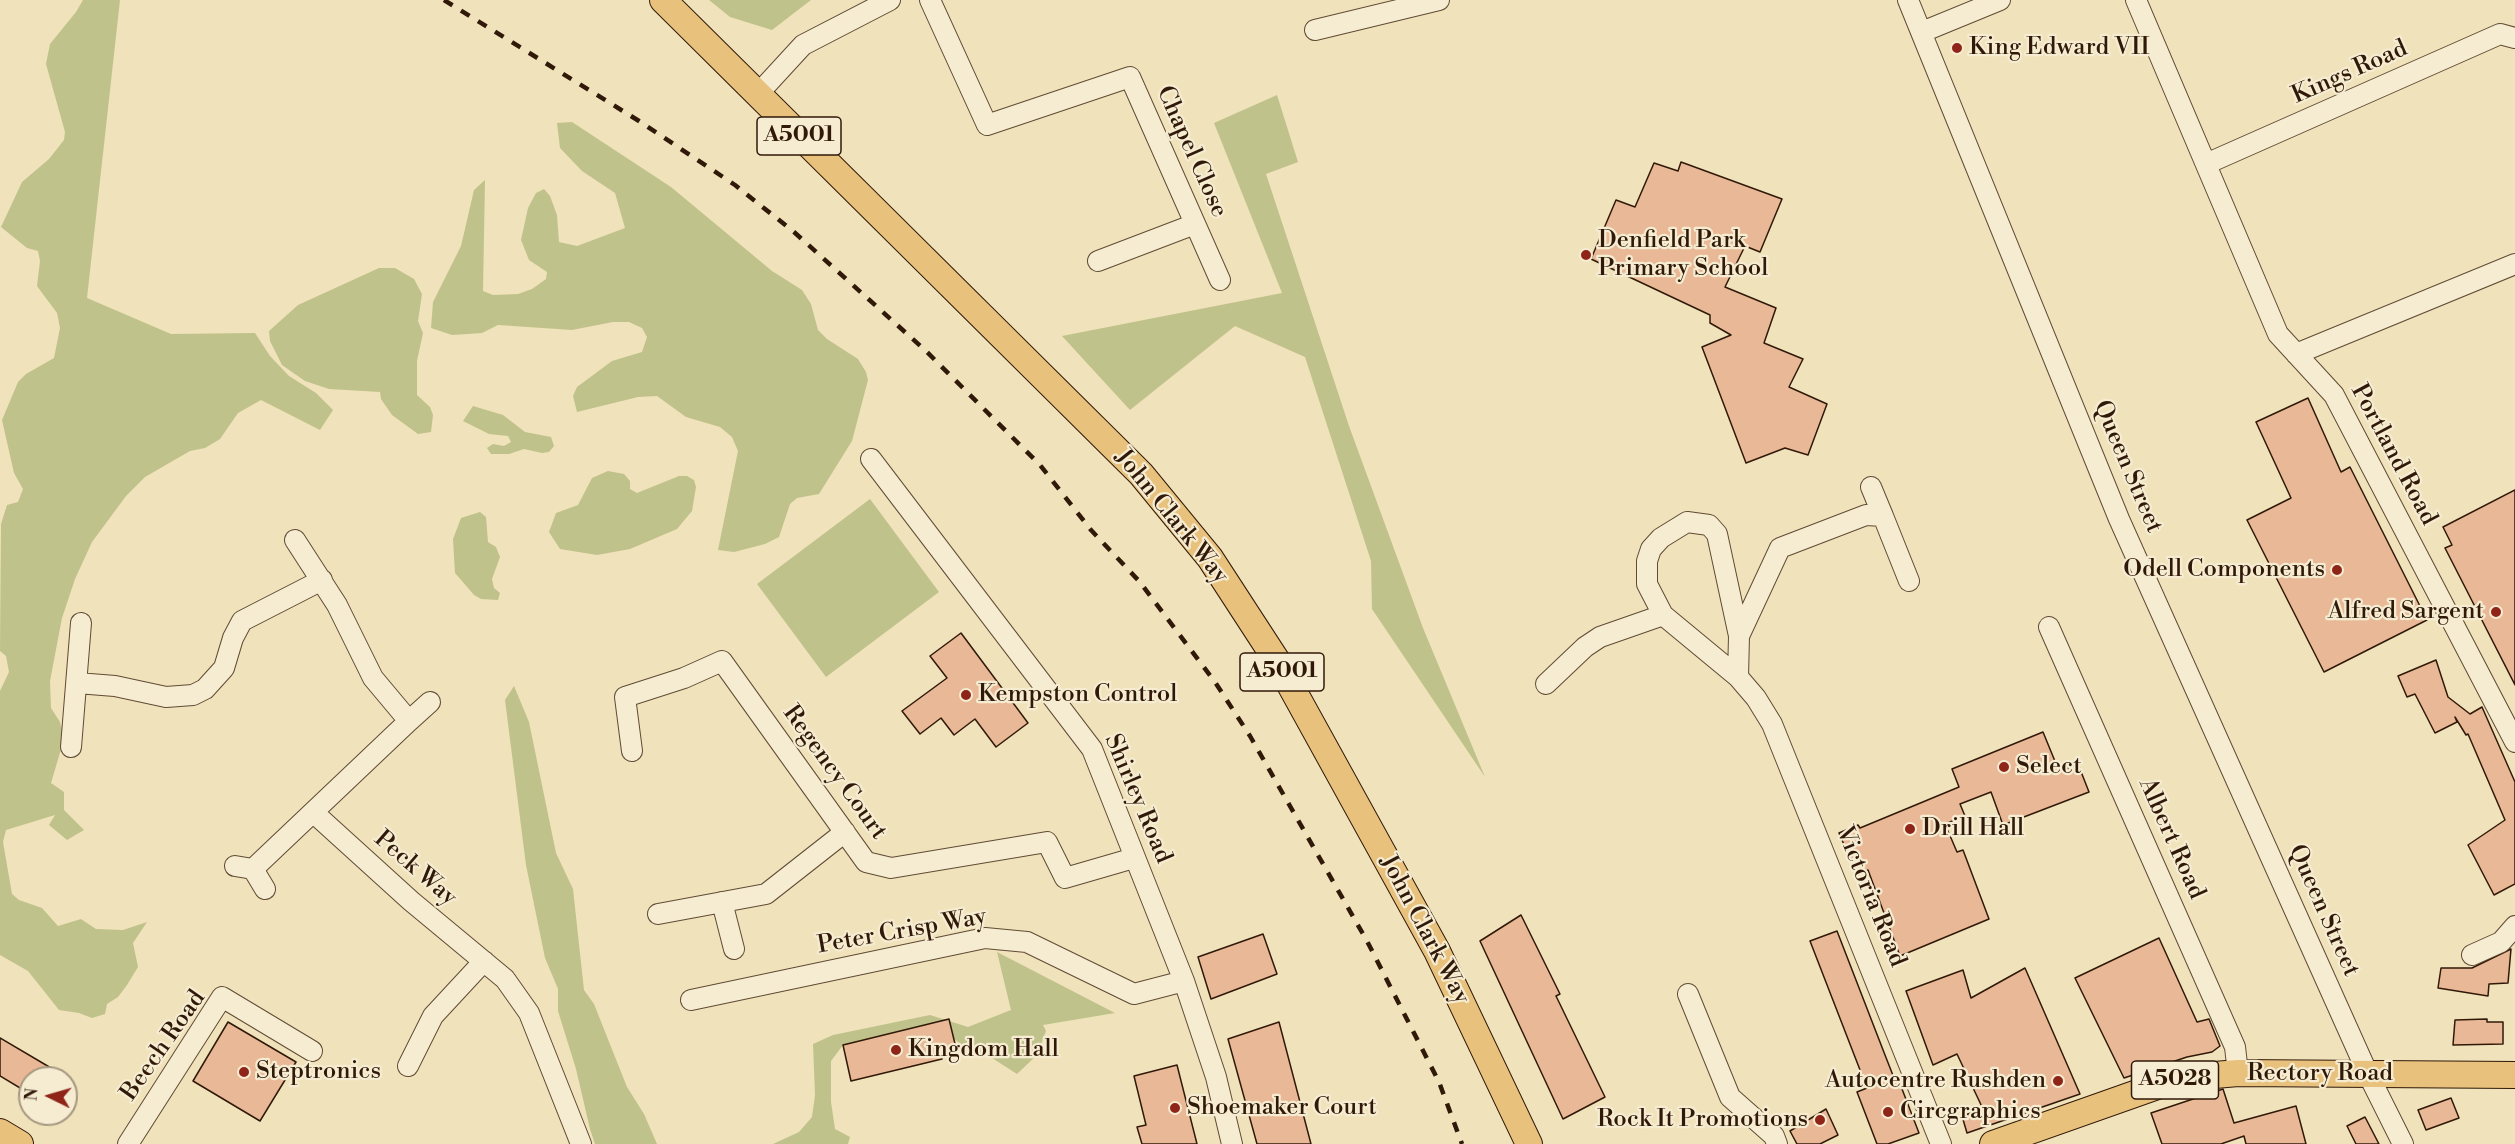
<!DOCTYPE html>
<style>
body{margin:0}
#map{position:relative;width:2515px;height:1144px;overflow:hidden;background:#f0e2ba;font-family:"Libre Bodoni",serif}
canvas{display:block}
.north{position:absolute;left:18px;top:1066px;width:60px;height:60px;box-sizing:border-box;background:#f5ecd2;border:2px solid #a69881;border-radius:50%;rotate:275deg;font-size:16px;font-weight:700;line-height:24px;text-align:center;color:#301908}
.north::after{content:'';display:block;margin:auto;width:21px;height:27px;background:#8f2418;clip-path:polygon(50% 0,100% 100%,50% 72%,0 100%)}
</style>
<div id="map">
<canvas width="2515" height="1144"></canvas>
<div class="north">N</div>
</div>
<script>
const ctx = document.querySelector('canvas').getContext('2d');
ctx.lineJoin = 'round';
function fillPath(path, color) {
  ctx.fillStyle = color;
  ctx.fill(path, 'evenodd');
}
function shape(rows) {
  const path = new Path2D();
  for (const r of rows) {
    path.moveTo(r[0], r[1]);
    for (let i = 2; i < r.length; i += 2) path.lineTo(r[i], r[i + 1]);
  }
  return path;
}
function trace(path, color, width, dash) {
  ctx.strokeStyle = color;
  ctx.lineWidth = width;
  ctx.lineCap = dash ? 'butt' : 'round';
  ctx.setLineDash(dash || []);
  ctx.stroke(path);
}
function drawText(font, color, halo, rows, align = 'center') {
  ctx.font = font + ' "Libre Bodoni",serif';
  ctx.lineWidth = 4.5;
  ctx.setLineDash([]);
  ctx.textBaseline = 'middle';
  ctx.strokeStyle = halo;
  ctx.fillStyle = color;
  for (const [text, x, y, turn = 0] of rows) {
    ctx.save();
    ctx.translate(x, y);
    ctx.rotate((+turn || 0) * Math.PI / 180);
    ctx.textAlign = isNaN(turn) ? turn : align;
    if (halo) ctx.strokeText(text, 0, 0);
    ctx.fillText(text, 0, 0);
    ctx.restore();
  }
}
fillPath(shape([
 [83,0,120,0,87,298,171,334,255,333,270,356,289,376,316,393,333,410,320,430,261,400,238,413,220,439,205,448,190,451,145,477,126,496,92,542,75,579,62,618,50,681,51,708,60,722,64,739,51,783,64,792,64,810,84,830,67,840,49,825,55,815,6,830,3,842,12,894,19,900,42,908,58,926,81,919,96,929,123,930,147,922,133,943,138,967,127,985,118,997,107,1004,105,1014,92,1018,79,1013,59,1010,28,971,0,955,0,691,9,672,6,656,0,651,1,524,7,505,18,502,23,489,14,473,2,420,18,382,26,374,54,358,60,328,57,313,37,286,40,261,38,251,27,248,1,227,22,182,49,159,64,140,65,132,46,64,50,44,76,12],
 [709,0,811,0,772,30,730,17],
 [1277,95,1298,162,1266,174,1349,426,1423,628,1485,777,1372,609,1371,561,1305,357,1235,326,1130,410,1062,336,1282,293,1214,123],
 [572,122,671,187,772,271,802,290,811,304,818,330,827,339,858,359,866,372,868,380,852,441,819,494,797,498,790,504,779,537,765,544,734,552,718,550,738,451,732,437,720,427,686,417,657,396,638,397,577,412,573,396,577,387,612,361,642,352,647,337,642,328,629,322,613,322,572,330,498,325,482,333,452,335,431,328,433,302,461,246,474,190,485,180,483,291,493,295,518,294,532,289,546,279,547,272,529,260,521,240,528,208,536,193,544,189,550,196,557,215,559,242,577,246,625,228,615,193,582,171,560,148,557,123],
 [379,268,395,268,414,279,422,294,418,321,423,333,417,361,417,395,430,407,433,415,431,432,418,434,392,415,381,399,380,392,329,389,305,381,282,365,270,341,269,331,298,305],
 [473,406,503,415,525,432,551,437,554,446,549,452,542,453,524,449,509,454,491,454,487,448,493,444,504,446,511,442,508,436,489,434,463,421],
 [608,471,624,474,630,481,630,489,637,493,679,476,687,476,694,480,696,487,692,511,677,529,630,549,597,555,560,549,549,532,556,513,578,505,592,478],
 [870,499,939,592,826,677,757,584],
 [480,512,486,517,488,542,496,547,500,557,492,579,494,588,500,593,498,600,481,599,474,595,455,573,453,539,461,518],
 [514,686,529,722,556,853,573,889,584,990,594,1004,627,1087,644,1114,657,1144,595,1144,590,1129,576,1069,558,1011,558,989,545,958,526,865,505,700],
 [997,952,1115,1013,1043,1025,1046,1031,1037,1055,1017,1074,992,1058,970,1051,954,1039,945,1026,936,1022,843,1045,831,1061,831,1102,835,1129,850,1137,848,1144,773,1144,799,1132,812,1117,815,1095,813,1044,833,1035,930,1015,968,1027,1011,1010]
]), '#c0c28b');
const building = shape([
 [1681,162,1782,199,1760,252,1745,246,1725,287,1776,308,1764,343,1803,359,1789,387,1827,404,1808,455,1785,448,1746,463,1702,347,1731,335,1710,323,1710,315,1591,259,1616,200,1635,207,1654,163,1678,171,1681,162],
 [2308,398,2341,472,2350,467,2427,620,2324,672,2247,520,2291,498,2256,422,2308,398],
 [2515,490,2515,685,2445,548,2452,545,2443,527,2515,490],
 [961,633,1028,723,996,747,975,719,954,735,941,718,920,734,902,711,947,678,930,656,961,633],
 [2436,660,2448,697,2470,714,2482,707,2515,782,2515,884,2494,895,2468,845,2505,820,2468,734,2466,735,2455,717,2457,722,2435,733,2415,694,2407,697,2398,676,2436,660],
 [2043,732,2059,771,2078,764,2089,792,2003,825,1991,792,1960,804,1965,816,1945,824,1957,852,1963,850,1989,919,1900,956,1868,870,1857,875,1839,833,1858,825,1860,828,1959,787,1952,769,2043,732],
 [1521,915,1560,994,1556,996,1605,1097,1563,1119,1480,941,1521,915],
 [1837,931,1885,1055,1894,1078,1897,1076,1919,1133,1888,1144,1877,1144,1857,1092,1867,1088,1810,941,1837,931],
 [1263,934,1277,974,1211,999,1198,957,1263,934],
 [2159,938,2197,1022,2209,1019,2220,1046,2212,1052,2187,1057,2124,1078,2075,978,2159,938],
 [2511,949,2508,983,2489,984,2488,996,2438,988,2441,968,2472,968,2511,949],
 [2025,968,2080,1094,1967,1133,1962,1116,1983,1109,1957,1054,1933,1065,1906,991,1963,970,1971,998,2025,968],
 [949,1019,956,1048,940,1052,942,1059,851,1081,843,1045,949,1019],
 [2487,1019,2487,1022,2503,1022,2503,1044,2453,1045,2455,1020,2487,1019],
 [228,1022,296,1062,260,1121,193,1081,228,1022],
 [1279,1022,1311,1144,1257,1144,1228,1039,1279,1022],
 [0,1038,51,1068,45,1078,30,1078,30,1094,0,1076,0,1038],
 [1177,1065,1197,1144,1142,1144,1137,1127,1146,1125,1134,1076,1177,1065],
 [2223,1089,2234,1123,2296,1106,2306,1144,2246,1144,2244,1136,2221,1144,2162,1144,2151,1113,2223,1089],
 [2451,1098,2459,1118,2426,1130,2418,1110,2451,1098],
 [1826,1109,1838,1135,1820,1144,1797,1144,1790,1131,1826,1109],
 [2365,1117,2379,1144,2356,1144,2347,1126,2365,1117]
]);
fillPath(building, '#e9b896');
trace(building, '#301908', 1.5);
const minor = shape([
 [930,0,987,125,1130,77,1220,280],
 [1908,0,2119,519,2368,1074,2403,1144],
 [2136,0,2278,334,2334,395,2515,742],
 [1315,30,1439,0],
 [1922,32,2000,0],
 [757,95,803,45,890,0],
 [2206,164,2500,34,2515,38],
 [1098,261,1195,224],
 [2296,354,2515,264],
 [871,459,1092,749,1184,981,1216,1077,1232,1144],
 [1871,487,1883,516],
 [2049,627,2235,1047,2238,1073],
 [1739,636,1780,548,1866,515,1883,516,1909,581],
 [1738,677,1739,636,1717,534,1709,525,1687,522,1661,538,1651,549,1647,561,1647,584,1663,615,1738,677,1756,698,1772,724,1941,1144],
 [77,683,115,686,166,697,193,695,205,689,224,668,233,638,242,621,322,580],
 [1546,684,1585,647,1600,637,1663,615],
 [409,721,430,702],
 [71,747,81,623],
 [632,751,625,697,684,678,722,661,866,862,891,868,1047,842,1065,878,1134,858],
 [314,813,411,901,505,979,529,1013,581,1144],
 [235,866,253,869,265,889],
 [253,869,409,721,373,678,337,605,295,540],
 [722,902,734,949],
 [658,914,766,894,845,832],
 [2472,955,2501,942,2515,926],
 [1688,994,1730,1097,1774,1136,1777,1144],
 [691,1000,985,938,1027,942,1134,994,1184,981],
 [408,1066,433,1016,484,961],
 [128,1144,222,997,312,1051]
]);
const major = shape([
 [663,0,1141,474,1210,558,1277,661,1437,951,1529,1144],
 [0,1132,20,1144],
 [1993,1144,2180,1078,2238,1073,2515,1075]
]);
trace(minor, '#604b34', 22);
trace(major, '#301908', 28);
trace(minor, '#f5ecd2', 20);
trace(major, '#e8c17d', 26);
trace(shape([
 [444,0,639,121,735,185,794,232,926,351,1040,465,1091,530,1139,581,1215,682,1250,736,1367,941,1439,1082,1462,1144]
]), '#301908', 4.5, [10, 10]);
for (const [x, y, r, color] of [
 [1957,48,6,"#8f2418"],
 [1586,255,6,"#8f2418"],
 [2337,570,6,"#8f2418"],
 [2496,612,6,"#8f2418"],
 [966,695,6,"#8f2418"],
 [2004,767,6,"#8f2418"],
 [1910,829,6,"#8f2418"],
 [896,1050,6,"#8f2418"],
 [244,1072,6,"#8f2418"],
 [2058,1081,6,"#8f2418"],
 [1175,1108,6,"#8f2418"],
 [1888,1112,6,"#8f2418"],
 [1820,1120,6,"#8f2418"]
]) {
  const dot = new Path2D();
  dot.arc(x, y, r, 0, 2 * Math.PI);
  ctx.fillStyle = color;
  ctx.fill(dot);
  trace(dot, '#f5ecd2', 2);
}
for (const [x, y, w] of [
 [799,136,84],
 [1282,672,84],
 [2175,1080,87]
]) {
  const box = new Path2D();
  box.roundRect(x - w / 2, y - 19, w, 38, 4.5);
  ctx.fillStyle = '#f5ecd2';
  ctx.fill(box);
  trace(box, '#301908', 1.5);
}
drawText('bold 22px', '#301908', null, [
 ["A5001",799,136],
 ["A5001",1282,672],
 ["A5028",2175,1080]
]);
drawText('24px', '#301908', '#f5ecd2', [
 ["King Edward VII",1969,48],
 ["Denfield Park",1598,241],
 ["Primary School",1598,269],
 ["Odell Components",2325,570,"right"],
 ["Alfred Sargent",2484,612,"right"],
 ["Kempston Control",978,695],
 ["Select",2016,767],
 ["Drill Hall",1922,829],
 ["Kingdom Hall",908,1050],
 ["Steptronics",256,1072],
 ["Autocentre Rushden",2046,1081,"right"],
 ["Shoemaker Court",1187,1108],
 ["Circgraphics",1900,1112],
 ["Rock It Promotions",1808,1120,"right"]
], 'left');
drawText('24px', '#301908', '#f5ecd2', [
 ["Kings Road",2350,73,-24],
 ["Chapel Close",1191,152,66],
 ["Portland Road",2393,455,62],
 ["Queen Street",2127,467,67],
 ["John Clark Way",1171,517,51],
 ["Regency Court",834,773,54],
 ["Shirley Road",1137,799,67],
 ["Albert Road",2171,839,66],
 ["Peck Way",415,869,41],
 ["Victoria Road",1870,897,68],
 ["Queen Street",2323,911,66],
 ["John Clark Way",1424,930,62],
 ["Peter Crisp Way",902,932,-10],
 ["Beech Road",164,1046,-55],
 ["Rectory Road",2320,1074]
]);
</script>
